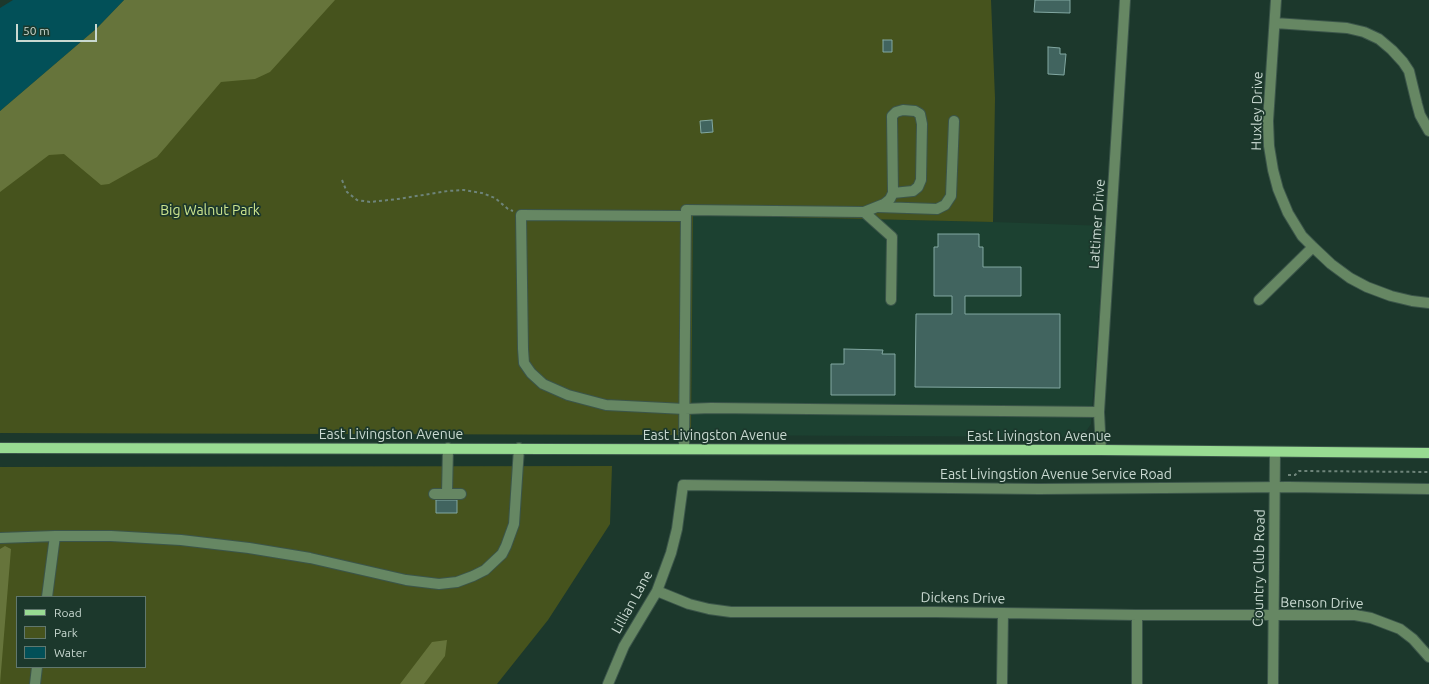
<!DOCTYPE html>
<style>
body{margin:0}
#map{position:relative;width:1429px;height:684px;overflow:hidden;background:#1c382c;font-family:Ubuntu,sans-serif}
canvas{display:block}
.legend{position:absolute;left:16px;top:596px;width:130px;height:72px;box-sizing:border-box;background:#1c382c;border:1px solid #61786e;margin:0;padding:5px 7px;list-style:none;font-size:12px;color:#c9d9d1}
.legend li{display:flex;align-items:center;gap:8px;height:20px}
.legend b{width:20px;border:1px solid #61786e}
.scale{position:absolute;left:16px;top:24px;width:81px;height:18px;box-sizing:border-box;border:2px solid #c9d9d1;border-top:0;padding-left:5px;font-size:12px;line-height:14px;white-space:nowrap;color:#c9d9d1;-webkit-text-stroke:3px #1c382c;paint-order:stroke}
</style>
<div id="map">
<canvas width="1429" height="684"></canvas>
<ul class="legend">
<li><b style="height:5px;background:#98db92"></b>Road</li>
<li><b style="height:11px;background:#46531d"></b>Park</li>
<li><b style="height:11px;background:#025058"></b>Water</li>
</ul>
<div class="scale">50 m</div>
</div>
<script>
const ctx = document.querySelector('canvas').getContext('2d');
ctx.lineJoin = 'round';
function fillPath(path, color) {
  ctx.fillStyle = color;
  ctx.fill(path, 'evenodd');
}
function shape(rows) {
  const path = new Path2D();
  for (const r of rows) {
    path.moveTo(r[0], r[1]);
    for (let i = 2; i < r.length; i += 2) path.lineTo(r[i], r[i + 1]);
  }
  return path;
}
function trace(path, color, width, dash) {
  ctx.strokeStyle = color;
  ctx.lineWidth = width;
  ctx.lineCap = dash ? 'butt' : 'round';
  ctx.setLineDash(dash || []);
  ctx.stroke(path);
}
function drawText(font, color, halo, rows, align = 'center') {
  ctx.font = font + ' Ubuntu,sans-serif';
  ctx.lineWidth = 3.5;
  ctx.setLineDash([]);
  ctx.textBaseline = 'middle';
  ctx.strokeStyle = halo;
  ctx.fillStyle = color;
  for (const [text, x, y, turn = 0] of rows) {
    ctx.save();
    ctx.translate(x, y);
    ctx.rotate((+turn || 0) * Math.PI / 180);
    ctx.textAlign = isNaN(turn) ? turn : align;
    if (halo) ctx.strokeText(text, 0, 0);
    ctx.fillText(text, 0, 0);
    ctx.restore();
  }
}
fillPath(shape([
 [693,215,993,222,1105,226,1091,424,1082,437,691,435]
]), '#1c4131');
fillPath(shape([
 [80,0,991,0,995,98,993,222,693,215,691,435,0,433,0,70],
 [612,466,610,524,548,620,497,684,0,684,0,467],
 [17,597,145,597,145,667,17,667]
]), '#46531d');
fillPath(shape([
 [124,0,335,0,270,72,255,79,221,82,157,157,109,184,101,185,64,154,49,155,0,192,0,111,97,28],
 [5,546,11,549,0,684,0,549],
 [447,640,445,656,424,684,400,684,432,642]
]), '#66743b');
fillPath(shape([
 [13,0,124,0,97,28,0,111,0,8]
]), '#025058');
const building = shape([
 [1035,0,1070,0,1070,13,1034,12,1035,0],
 [883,40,892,40,892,52,883,52,883,40],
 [1048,47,1060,48,1060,54,1066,54,1064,75,1048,74,1048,47],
 [712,120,713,132,701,133,700,121,712,120],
 [938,234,979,234,979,247,983,247,983,267,1021,267,1021,296,965,296,965,314,1060,314,1060,388,915,387,916,314,952,314,952,296,934,296,934,247,938,247,938,234],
 [844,349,883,350,882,354,895,354,895,395,831,395,831,364,844,364,844,349],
 [436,500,457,500,457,513,436,513,436,500]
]);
fillPath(building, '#41645f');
trace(building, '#82a8a2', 1);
const minor = shape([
 [1276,0,1268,121,1269,146,1273,170,1278,189,1288,213,1302,236,1313,247,1331,264,1350,278,1367,287,1391,296,1412,301,1429,303],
 [1275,23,1347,28,1364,32,1379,39,1392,50,1403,62,1409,71,1417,104,1420,115,1429,131],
 [878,207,937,209,945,205,951,196,954,121],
 [864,212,884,204,890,199,893,193,892,116,896,112,903,110,915,111,920,114,922,124,921,180,918,187,913,191,893,193],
 [686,216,521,215,523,349,524,363,531,373,543,384,568,395,606,405,685,409,711,408,1099,412],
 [1259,300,1313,247],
 [684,449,686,210,864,212,892,237,891,300],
 [1101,450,1099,412,1125,0],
 [434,494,461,494],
 [447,494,448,448],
 [0,538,55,536,111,536,181,540,249,548,310,558,406,580,439,584,457,582,473,576,485,570,502,554,506,546,514,524,519,448],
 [657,591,689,604,709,609,731,612,935,612,1137,615,1355,615,1371,618,1400,629,1413,639,1429,657],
 [47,597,55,536],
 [1137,615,1137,684],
 [35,684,37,667],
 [608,684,624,646,657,591,671,553,677,529,683,485,1039,489,1288,487,1429,489],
 [1002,684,1003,613],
 [1273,684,1275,452]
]);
const major = shape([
 [0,448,1101,450,1429,453]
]);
trace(minor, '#3b554a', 12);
trace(major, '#3b554a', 12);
trace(shape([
 [342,180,347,192,357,200,370,202,398,199,448,191,464,190,482,193,495,198,508,209,513,211],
 [1288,475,1295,475,1299,471,1429,472]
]), '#6e847a', 2, [3, 3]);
trace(minor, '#668763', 10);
trace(major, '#98db92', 10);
drawText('14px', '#c9d9d1', '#1c382c', [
 ["Huxley Drive",1257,111,-89],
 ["Lattimer Drive",1097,224,-86],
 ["East Livingston Avenue",391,434],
 ["East Livingston Avenue",715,435],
 ["East Livingston Avenue",1039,436],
 ["East Livingstion Avenue Service Road",1056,474],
 ["Country Club Road",1259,568,-89],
 ["Dickens Drive",963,598,1],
 ["Lillian Lane",632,602,-61],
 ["Benson Drive",1322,603,1]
]);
drawText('14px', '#cde58e', '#1c382c', [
 ["Big Walnut Park",210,210]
]);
</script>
